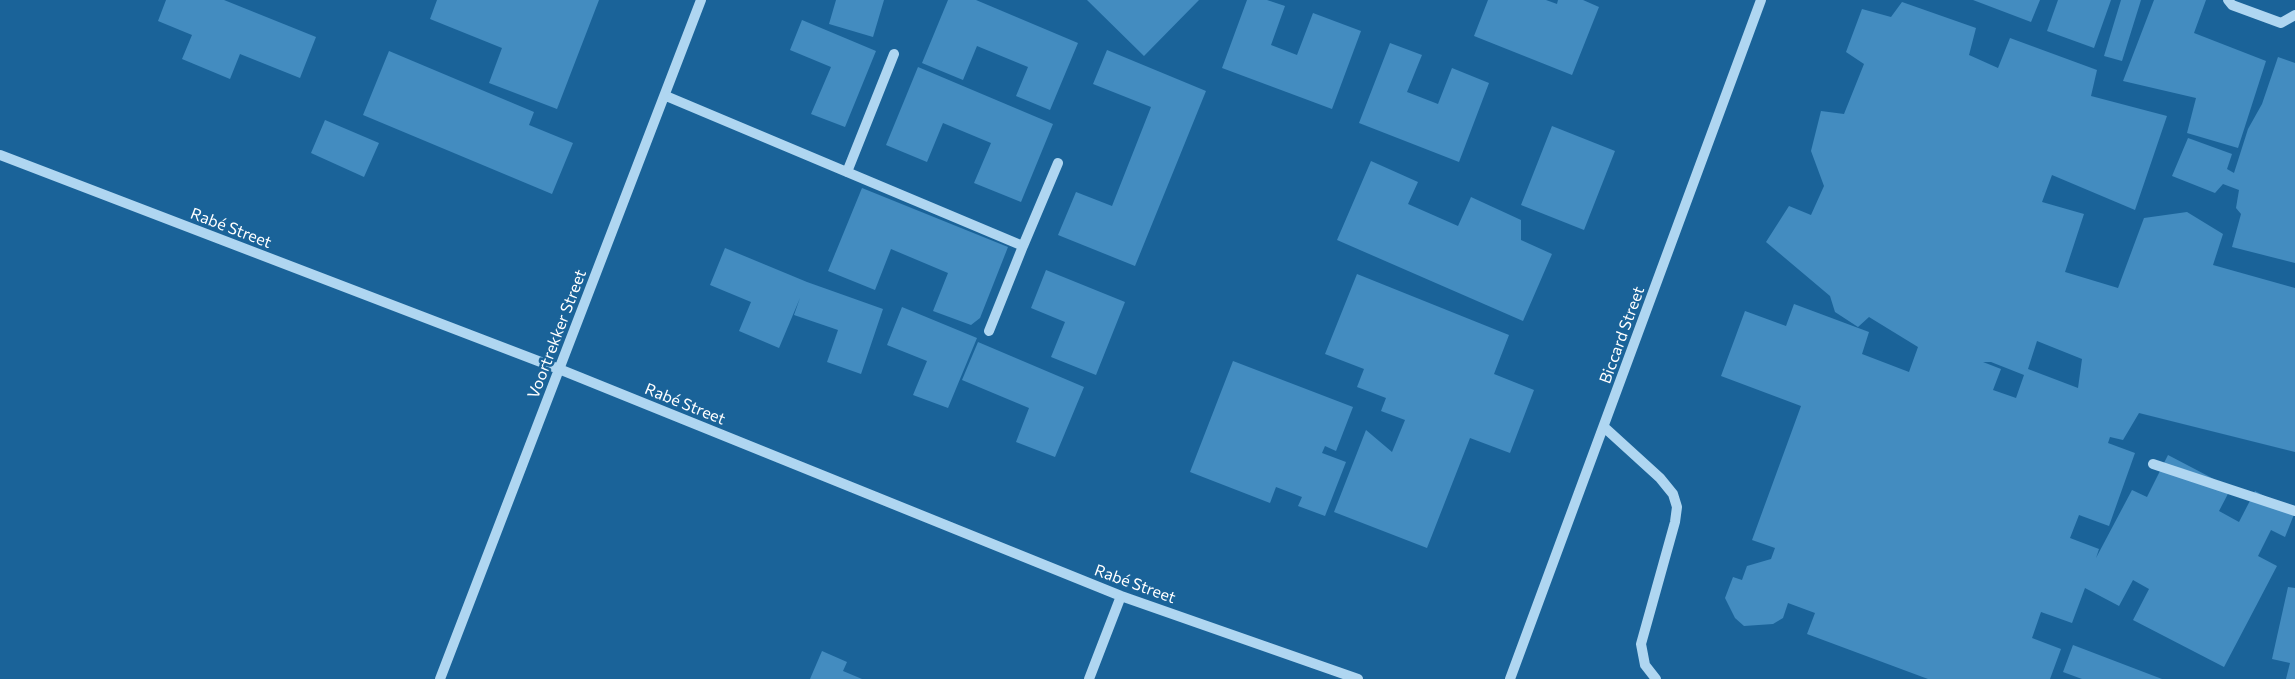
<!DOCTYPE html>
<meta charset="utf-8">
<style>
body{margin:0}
canvas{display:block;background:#1a6399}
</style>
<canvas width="2295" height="679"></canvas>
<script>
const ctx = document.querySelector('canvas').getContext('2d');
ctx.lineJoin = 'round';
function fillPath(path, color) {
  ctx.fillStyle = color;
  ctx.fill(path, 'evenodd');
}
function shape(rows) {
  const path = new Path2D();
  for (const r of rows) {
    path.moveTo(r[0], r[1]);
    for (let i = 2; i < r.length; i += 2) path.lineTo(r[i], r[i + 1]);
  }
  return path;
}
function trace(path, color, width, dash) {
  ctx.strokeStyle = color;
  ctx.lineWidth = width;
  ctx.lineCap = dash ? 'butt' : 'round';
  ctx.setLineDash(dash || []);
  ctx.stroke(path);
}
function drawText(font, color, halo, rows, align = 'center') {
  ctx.font = font + ' Commissioner,sans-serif';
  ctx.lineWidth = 5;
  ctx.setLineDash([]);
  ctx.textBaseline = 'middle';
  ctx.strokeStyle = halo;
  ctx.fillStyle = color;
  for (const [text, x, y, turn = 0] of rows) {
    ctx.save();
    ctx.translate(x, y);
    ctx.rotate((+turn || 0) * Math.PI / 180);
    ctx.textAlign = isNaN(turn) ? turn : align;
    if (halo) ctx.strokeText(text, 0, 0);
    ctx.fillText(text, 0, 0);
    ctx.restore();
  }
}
fillPath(shape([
 [166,0,224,0,316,37,300,78,240,54,230,79,182,59,192,35,158,21],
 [437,0,599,0,557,109,489,83,502,48,430,19],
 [836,0,884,0,873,37,829,24],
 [948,0,976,0,1078,43,1050,110,1016,96,1028,67,977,46,963,80,922,63],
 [1087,0,1199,0,1144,56],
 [1247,0,1267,0,1285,6,1271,45,1297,55,1313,13,1361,31,1332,109,1222,68],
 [1488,0,1546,0,1557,4,1558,0,1583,0,1599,7,1572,75,1474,36],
 [1973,0,2040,0,2031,22],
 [2058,0,2111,0,2094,48,2047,31],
 [2121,0,2141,0,2122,61,2104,56],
 [2154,0,2206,0,2194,33,2266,61,2238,148,2187,133,2196,98,2123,81],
 [1902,2,1976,28,1969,55,1998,68,2010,38,2097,70,2091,96,2167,116,2135,210,2052,175,2042,202,2084,214,2065,272,2118,288,2144,218,2187,212,2223,234,2213,265,2295,288,2295,452,2139,413,2123,440,2110,437,2108,443,2135,453,2109,526,2079,515,2070,538,2099,549,2096,558,2132,490,2147,497,2168,455,2231,488,2219,511,2239,522,2255,491,2295,512,2285,537,2271,530,2258,556,2277,566,2224,667,2133,620,2149,589,2133,580,2119,606,2085,588,2072,623,2041,612,2032,638,2061,649,2050,679,1928,679,1807,634,1815,613,1788,603,1783,618,1773,624,1744,626,1735,618,1725,598,1733,577,1742,580,1747,566,1771,559,1775,548,1752,540,1801,406,1721,376,1745,311,1786,326,1794,304,1869,332,1862,354,1909,372,1918,347,1869,317,1858,327,1835,312,1830,296,1766,242,1789,206,1811,215,1824,186,1811,151,1821,111,1844,114,1864,64,1846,52,1862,9,1891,17],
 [2037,341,2082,359,2078,388,2028,369],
 [1983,362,1991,362,2024,375,2016,398,1993,390,2001,369],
 [802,20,876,51,845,127,811,114,831,67,790,50],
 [1390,43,1422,55,1407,92,1438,104,1452,68,1489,83,1459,162,1359,123],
 [1107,50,1206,91,1135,266,1058,235,1076,192,1112,206,1151,107,1093,84],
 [389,51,534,112,529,125,573,143,552,194,363,115],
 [2278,57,2295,63,2295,263,2232,247,2241,214,2236,208,2239,190,2223,184,2215,193,2172,176,2188,138,2232,154,2227,169,2234,173,2248,129,2262,104],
 [918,67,1053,124,1021,202,974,183,991,143,943,123,927,162,886,145],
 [325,120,379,143,364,177,311,153],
 [1552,126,1615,151,1584,230,1521,205],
 [1371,161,1418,182,1408,204,1458,226,1471,197,1521,220,1521,240,1552,254,1523,321,1337,240],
 [862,188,1008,247,980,318,971,325,933,311,948,273,891,249,875,290,828,271],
 [725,248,807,282,883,309,861,374,827,362,838,330,794,315,800,298,779,348,739,331,751,302,710,285],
 [1046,270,1125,302,1096,375,1051,357,1065,322,1031,308],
 [1357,274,1509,335,1494,374,1534,390,1510,453,1470,438,1427,548,1334,512,1366,430,1392,452,1405,420,1381,411,1386,398,1357,387,1364,369,1325,354],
 [902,307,977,338,948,408,913,395,927,361,887,345],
 [978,342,1084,387,1055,457,1016,442,1029,408,962,380],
 [1233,361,1353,407,1336,451,1325,446,1322,453,1346,462,1325,516,1298,506,1302,497,1276,487,1270,503,1190,472],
 [2288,587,2295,588,2295,679,2286,679,2290,663,2272,659],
 [2073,645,2162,679,2082,679,2063,672],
 [822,651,847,662,843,671,862,679,810,679]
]), '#438cc0');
trace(shape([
 [2228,0,2232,5,2281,23,2295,15],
 [666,96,1023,246,1058,163],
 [0,155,559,369,1121,596,1358,679],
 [847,172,894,54],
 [989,331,1023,246],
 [1604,427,1660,478,1673,494,1677,507,1675,522,1641,644,1645,665,1656,679],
 [2153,464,2295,511],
 [440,679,701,0],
 [1089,679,1121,596],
 [1510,679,1761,0]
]), '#afd6f1', 10);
drawText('16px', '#fff', '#1a6399', [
 ["Rabé Street",231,228,21],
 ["Voortrekker Street",557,334,-69],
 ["Biccard Street",1622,335,-70],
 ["Rabé Street",685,404,22],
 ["Rabé Street",1135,584,20]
]);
</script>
